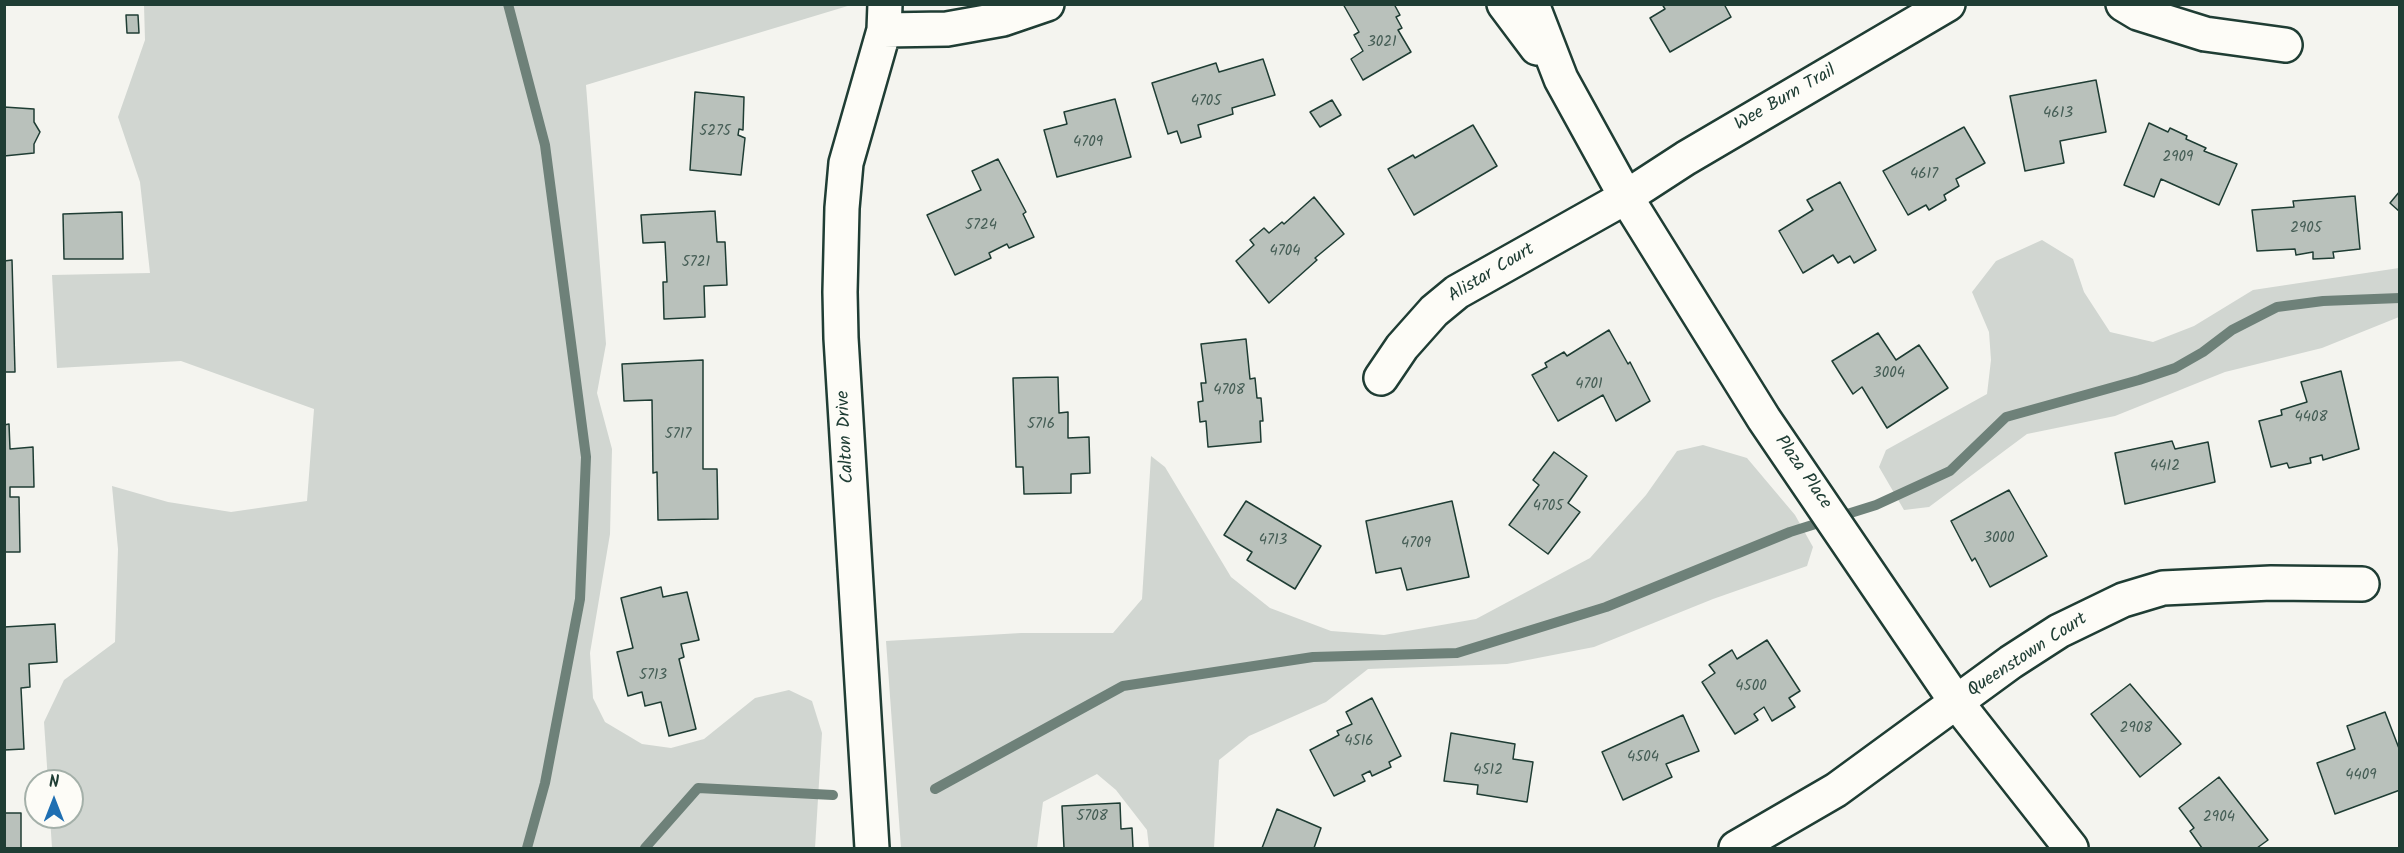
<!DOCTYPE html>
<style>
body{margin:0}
#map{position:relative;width:2404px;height:853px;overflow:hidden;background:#f4f4ef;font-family:Kalam,sans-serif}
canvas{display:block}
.frame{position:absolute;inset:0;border:6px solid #1f3d34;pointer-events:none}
.north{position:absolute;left:24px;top:769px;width:60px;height:60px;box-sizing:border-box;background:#fdfcf7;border:2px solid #a4b0a9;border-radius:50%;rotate:0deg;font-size:16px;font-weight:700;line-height:24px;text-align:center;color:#1f3d34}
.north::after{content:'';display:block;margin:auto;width:21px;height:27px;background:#1f6fb2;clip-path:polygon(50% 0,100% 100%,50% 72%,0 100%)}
</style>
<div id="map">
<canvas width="2404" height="853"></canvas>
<div class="frame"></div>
<div class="north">N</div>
</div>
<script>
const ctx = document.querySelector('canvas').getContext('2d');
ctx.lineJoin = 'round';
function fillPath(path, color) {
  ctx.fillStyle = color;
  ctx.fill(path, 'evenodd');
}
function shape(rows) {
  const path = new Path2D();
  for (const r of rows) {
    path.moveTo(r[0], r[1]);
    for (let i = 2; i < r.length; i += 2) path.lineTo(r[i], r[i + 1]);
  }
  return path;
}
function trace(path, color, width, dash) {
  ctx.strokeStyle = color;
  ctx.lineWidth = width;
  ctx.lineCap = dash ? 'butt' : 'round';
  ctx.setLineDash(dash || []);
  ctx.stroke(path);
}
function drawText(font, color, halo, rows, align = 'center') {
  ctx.font = font + ' Kalam,sans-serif';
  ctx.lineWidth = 4.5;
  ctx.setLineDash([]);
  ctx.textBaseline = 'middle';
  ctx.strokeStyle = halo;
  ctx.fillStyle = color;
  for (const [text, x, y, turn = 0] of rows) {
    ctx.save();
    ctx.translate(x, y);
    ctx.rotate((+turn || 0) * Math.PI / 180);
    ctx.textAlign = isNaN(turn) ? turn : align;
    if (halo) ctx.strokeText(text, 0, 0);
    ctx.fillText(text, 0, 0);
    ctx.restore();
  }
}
fillPath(shape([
 [144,5,851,5,586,85,606,344,597,393,612,449,610,534,590,653,593,698,605,722,642,744,671,748,704,739,755,698,789,690,812,701,822,733,815,848,52,848,50,817,72,817,72,781,48,781,44,722,64,680,115,642,118,549,112,486,168,502,231,512,307,501,314,409,181,361,57,368,52,275,150,273,140,182,118,117,145,40],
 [2042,240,2073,259,2084,292,2110,332,2153,342,2194,326,2253,290,2399,268,2399,317,2322,348,2225,372,2115,416,2027,434,1929,507,1904,510,1879,467,1886,450,1987,394,1991,360,1989,332,1972,292,1996,261],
 [1703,445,1747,458,1795,515,1813,547,1807,566,1713,599,1594,647,1507,664,1368,669,1326,702,1249,736,1219,760,1214,848,1149,848,1147,830,1116,790,1097,774,1043,802,1037,848,901,848,886,641,1021,633,1113,633,1142,599,1151,456,1165,467,1231,577,1270,608,1331,631,1384,635,1476,619,1590,558,1646,495,1677,451]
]), '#d1d6d1');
trace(shape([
 [508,4,545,145,586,457,580,599,545,783,527,848],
 [935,789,1123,686,1313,657,1457,653,1606,607,1790,532,1876,505,1950,471,2006,417,2139,380,2175,368,2203,352,2232,330,2277,307,2323,301,2400,298],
 [645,848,698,788,833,795]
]), '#6e8179', 10);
const building = shape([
 [1343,4,1394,4,1400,15,1396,17,1402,28,1398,30,1411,52,1363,80,1351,59,1363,51,1354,35,1359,32,1343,4],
 [1662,4,1724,4,1731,17,1670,52,1650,18,1665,9,1662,4],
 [126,15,138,15,139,33,127,33,126,15],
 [1263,59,1275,95,1232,108,1233,114,1198,125,1201,137,1181,143,1177,131,1168,134,1152,83,1216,63,1219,72,1263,59],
 [2096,80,2106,132,2060,141,2064,163,2025,171,2010,96,2096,80],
 [695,92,744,97,743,130,739,129,738,135,745,138,741,175,690,170,695,92],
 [1115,99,1131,157,1057,177,1044,130,1067,124,1064,112,1115,99],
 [1332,100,1341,115,1320,127,1310,112,1332,100],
 [4,107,34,109,34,122,40,132,34,144,34,153,4,156,4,107],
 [2149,123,2168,132,2170,128,2187,136,2186,139,2206,148,2204,151,2237,164,2219,205,2161,179,2154,197,2124,185,2149,123],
 [1473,125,1497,166,1414,215,1388,169,1413,155,1415,158,1473,125],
 [1964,127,1985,163,1956,179,1959,186,1944,195,1946,200,1929,210,1926,205,1908,215,1883,171,1964,127],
 [998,159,1026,212,1023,214,1034,237,1009,248,1007,244,989,253,991,258,955,275,927,215,981,190,972,171,998,159],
 [1840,182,1876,250,1854,263,1850,256,1838,263,1833,255,1803,273,1779,231,1813,210,1807,200,1840,182],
 [2400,191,2400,212,2390,203,2400,191],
 [2355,196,2360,249,2333,252,2334,258,2313,259,2313,252,2296,255,2295,249,2257,251,2252,210,2294,207,2293,201,2355,196],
 [1314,197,1344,234,1315,258,1317,260,1269,303,1236,261,1254,245,1250,240,1264,228,1269,233,1282,222,1284,224,1314,197],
 [715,211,717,242,725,242,727,285,704,286,705,317,664,319,663,282,667,282,665,242,643,243,641,215,715,211],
 [122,212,123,259,64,259,63,214,122,212],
 [12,260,15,372,4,372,4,261,12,260],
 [1609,330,1628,364,1630,362,1650,401,1616,421,1603,395,1558,421,1532,375,1547,367,1545,363,1564,352,1567,356,1609,330],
 [1878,333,1896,360,1919,345,1948,388,1887,428,1862,387,1853,394,1832,361,1878,333],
 [1246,339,1250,379,1255,378,1257,398,1261,398,1263,421,1260,421,1261,442,1208,447,1206,421,1200,422,1198,402,1203,401,1201,383,1206,383,1201,344,1246,339],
 [703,360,703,469,717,469,718,519,658,520,657,472,653,473,652,400,624,401,622,364,703,360],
 [2341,371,2359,449,2323,460,2322,455,2310,458,2311,463,2289,468,2287,463,2271,467,2259,421,2282,415,2281,410,2307,402,2301,382,2341,371],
 [1058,377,1059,413,1068,412,1068,438,1089,437,1090,473,1071,474,1071,493,1024,494,1023,467,1016,467,1013,378,1058,377],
 [9,424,10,449,33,447,34,487,10,487,10,497,19,497,20,552,4,552,4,425,9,424],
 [2172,441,2175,449,2208,442,2215,482,2125,504,2115,453,2172,441],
 [1554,452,1587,476,1568,503,1580,512,1548,554,1509,525,1539,485,1533,480,1554,452],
 [2009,490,2047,556,1990,587,1975,558,1972,561,1951,521,2009,490],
 [1246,501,1321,546,1295,589,1247,560,1252,552,1224,535,1246,501],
 [1452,501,1469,577,1407,590,1401,568,1376,573,1366,521,1452,501],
 [661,587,663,597,687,592,699,640,681,644,684,657,679,659,696,729,669,736,661,702,645,706,642,692,628,696,617,652,633,648,621,598,661,587],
 [55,624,57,662,29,664,30,687,21,688,24,749,4,750,4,627,55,624],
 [1767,640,1800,691,1789,698,1795,707,1772,721,1764,707,1754,714,1758,720,1735,734,1702,682,1715,673,1709,665,1732,650,1737,659,1767,640],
 [2130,684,2181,744,2140,777,2091,714,2130,684],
 [1372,698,1401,756,1389,762,1391,767,1372,776,1370,771,1362,775,1365,781,1334,796,1310,750,1339,735,1337,731,1352,724,1346,712,1372,698],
 [2385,712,2400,751,2400,790,2335,814,2317,763,2355,749,2347,726,2385,712],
 [1683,715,1699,751,1666,764,1672,777,1623,800,1602,752,1683,715],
 [1451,733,1515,744,1513,759,1533,762,1527,802,1477,794,1478,785,1444,781,1451,733],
 [2219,777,2268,840,2257,848,2202,848,2190,831,2194,828,2179,808,2219,777],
 [1120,803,1121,829,1132,828,1133,848,1064,848,1062,806,1120,803],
 [1277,809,1321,828,1314,848,1262,848,1277,809],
 [4,813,21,813,21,848,4,848,4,813]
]);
fillPath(building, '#b9c1bb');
trace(building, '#1f3d34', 1.5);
const minor = shape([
 [1504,4,1537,48],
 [1532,4,1561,79,1626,197,1764,419,1957,703,2071,848],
 [2123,4,2138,13,2205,34,2285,45],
 [884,30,947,29,1003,19,1047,4],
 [1381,378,1402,347,1434,311,1457,292,1626,197,1686,158,1948,4],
 [872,848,841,338,840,292,842,208,846,163,884,30,885,4],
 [1736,848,1836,790,2011,662,2059,631,2123,600,2163,588,2271,583,2362,584]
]);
trace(minor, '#1f3d34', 38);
trace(minor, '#fdfcf7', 33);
drawText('15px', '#465e56', null, [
 ["3021",1382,43],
 ["4705",1206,102],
 ["4613",2058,114],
 ["5275",715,132],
 ["4709",1088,143],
 ["2909",2178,158],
 ["4617",1924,175],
 ["5724",981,226],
 ["2905",2306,229],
 ["4704",1285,252],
 ["5721",696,263],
 ["3004",1889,374],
 ["4701",1589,385],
 ["4708",1229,391],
 ["4408",2311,418],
 ["5716",1041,425],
 ["5717",678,435],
 ["4412",2165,467],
 ["4705",1548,507],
 ["3000",1999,539],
 ["4713",1273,541],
 ["4709",1416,544],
 ["5713",653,676],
 ["4500",1751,687],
 ["2908",2136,729],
 ["4516",1359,742],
 ["4504",1643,758],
 ["4512",1488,771],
 ["4409",2361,776],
 ["5708",1092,817],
 ["2904",2219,818]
]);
drawText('18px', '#1f3d34', '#fdfcf7', [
 ["Wee Burn Trail",1786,99,-30],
 ["Alistar Court",1492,274,-31],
 ["Calton Drive",847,437,-93],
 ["Plaza Place",1802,473,55],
 ["Queenstown Court",2028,656,-33]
]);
</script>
